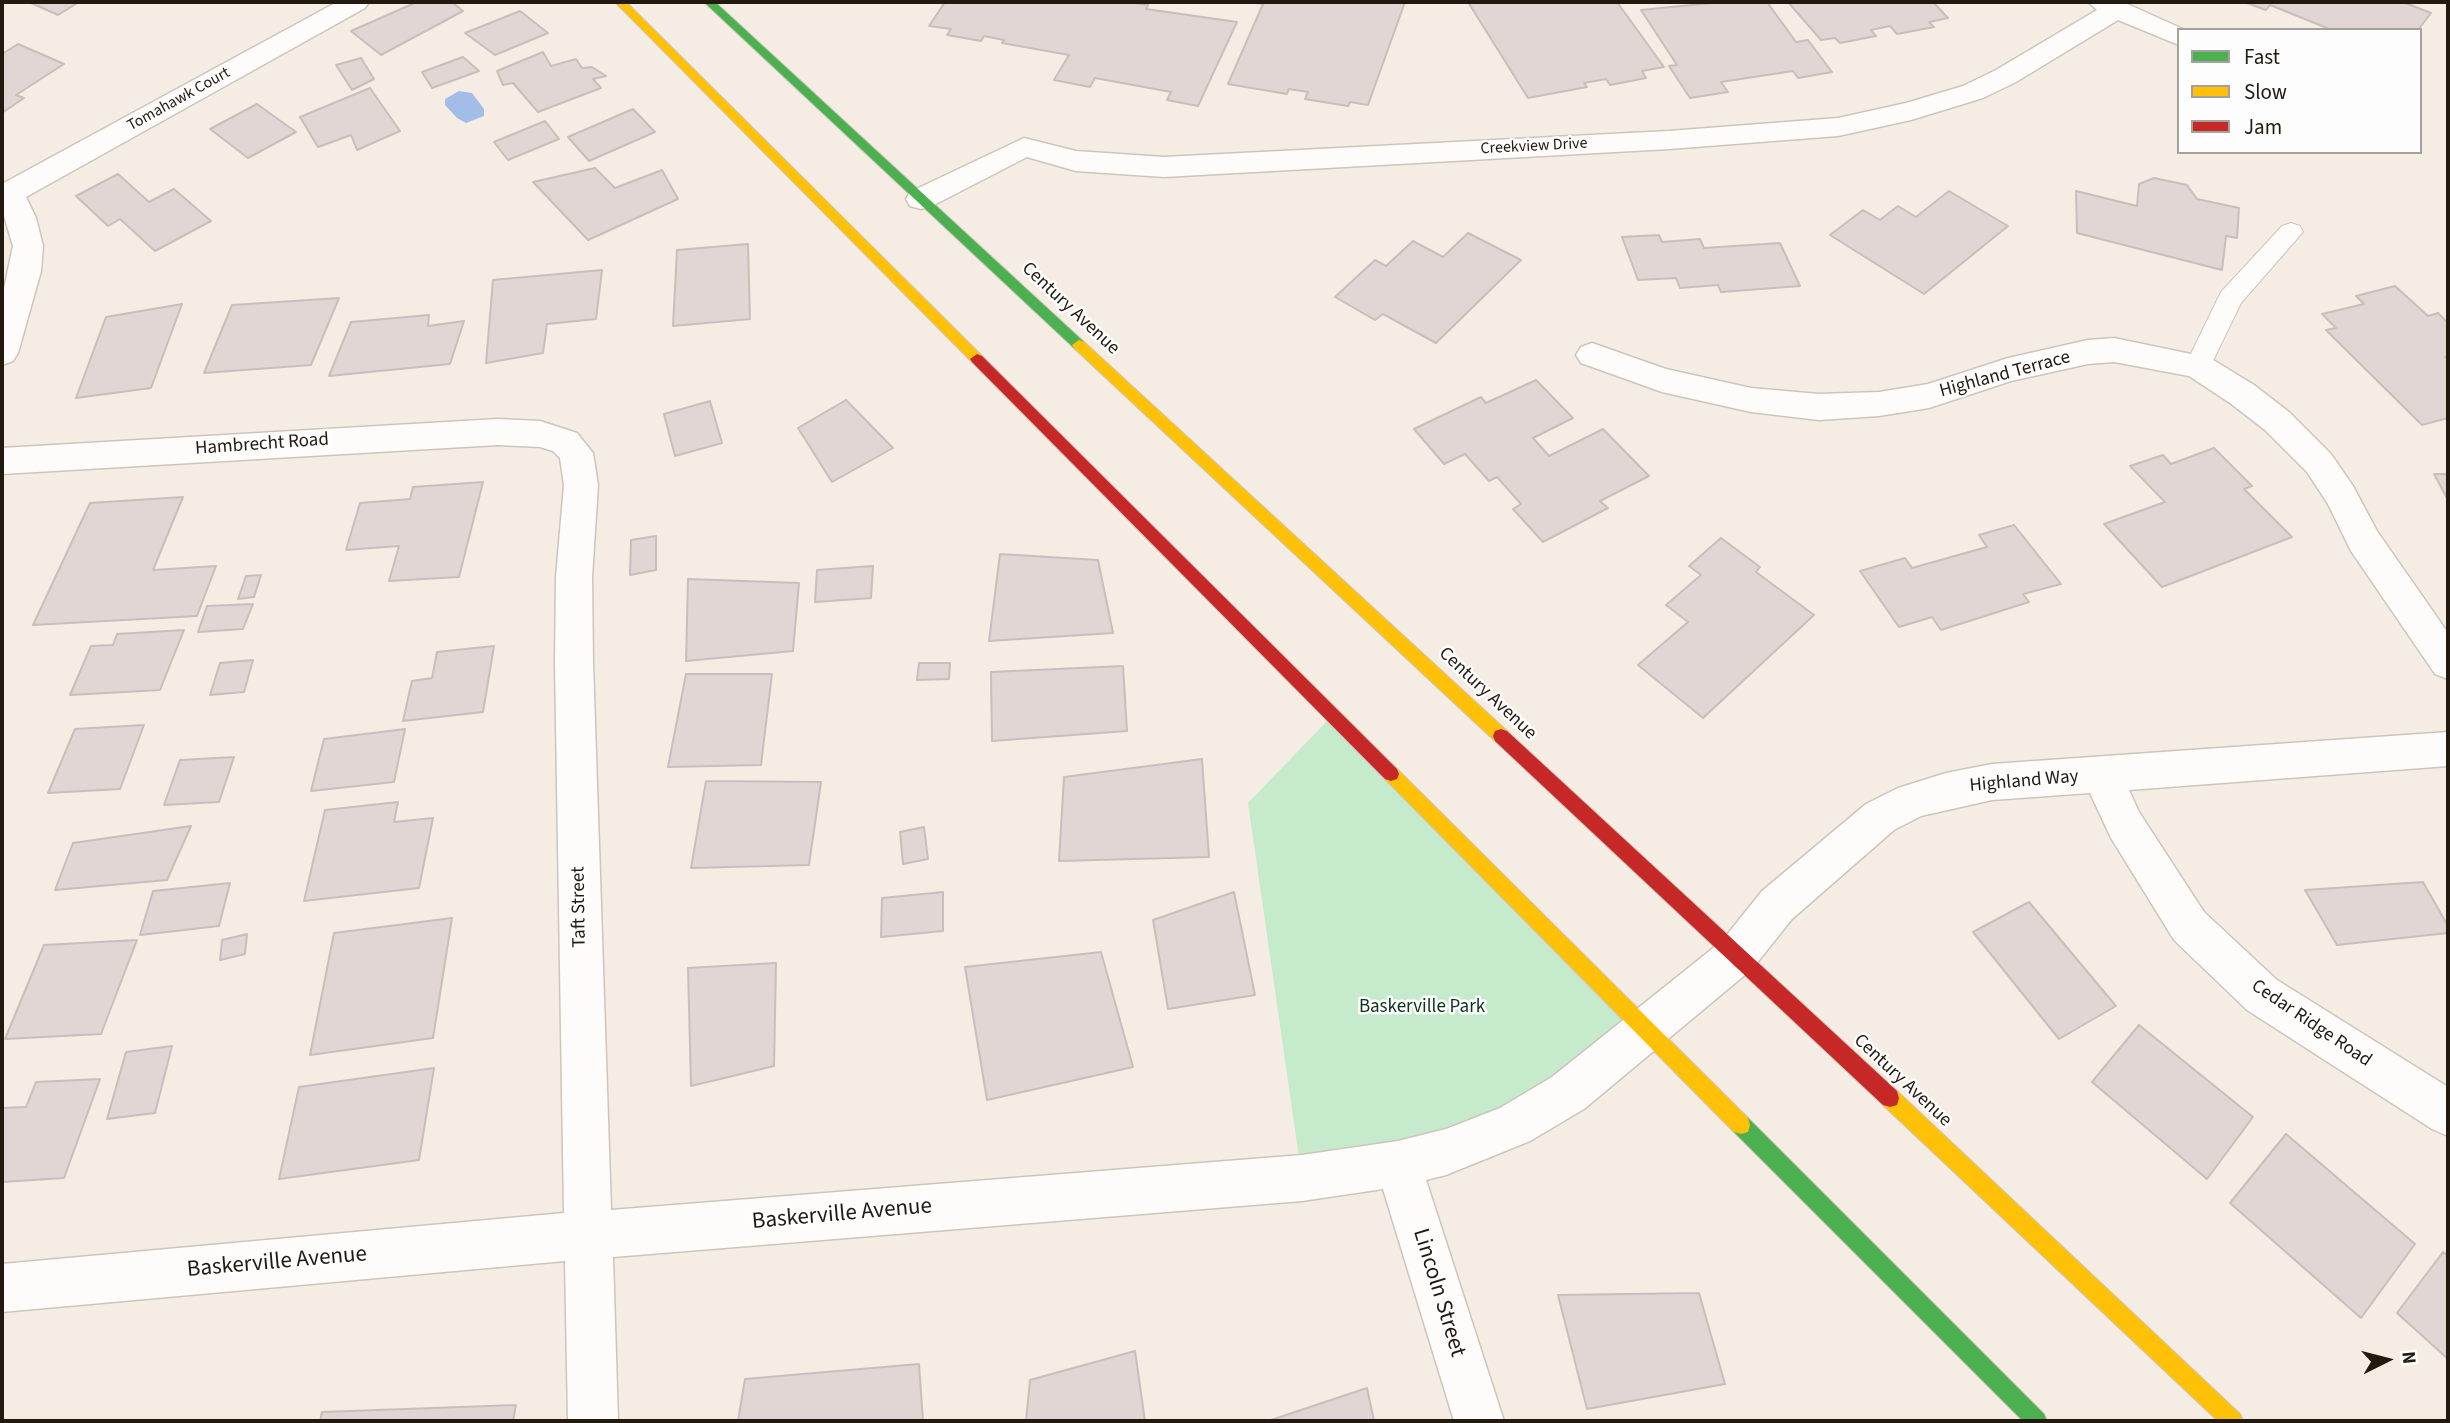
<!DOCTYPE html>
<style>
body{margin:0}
#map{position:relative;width:2450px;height:1423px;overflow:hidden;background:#f5ede3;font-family:"Source Sans 3",sans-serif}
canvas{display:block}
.frame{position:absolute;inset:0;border:4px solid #22190f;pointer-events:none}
.legend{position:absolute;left:2177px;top:28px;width:245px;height:126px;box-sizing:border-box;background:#fdfdfd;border:2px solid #a5a29e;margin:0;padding:9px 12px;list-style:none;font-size:21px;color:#22190f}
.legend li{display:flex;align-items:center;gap:14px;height:35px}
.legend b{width:35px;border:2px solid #a5a29e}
.north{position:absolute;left:2352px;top:1325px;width:70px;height:70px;-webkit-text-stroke:5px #fdfdfd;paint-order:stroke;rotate:84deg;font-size:19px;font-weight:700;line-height:28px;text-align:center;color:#22190f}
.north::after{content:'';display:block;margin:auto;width:24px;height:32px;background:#22190f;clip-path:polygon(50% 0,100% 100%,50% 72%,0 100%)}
</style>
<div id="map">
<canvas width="2450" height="1423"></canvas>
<div class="frame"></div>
<ul class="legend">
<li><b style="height:9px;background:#4caf50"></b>Fast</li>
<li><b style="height:9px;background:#ffc107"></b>Slow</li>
<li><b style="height:9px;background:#c62828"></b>Jam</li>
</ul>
<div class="north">N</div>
</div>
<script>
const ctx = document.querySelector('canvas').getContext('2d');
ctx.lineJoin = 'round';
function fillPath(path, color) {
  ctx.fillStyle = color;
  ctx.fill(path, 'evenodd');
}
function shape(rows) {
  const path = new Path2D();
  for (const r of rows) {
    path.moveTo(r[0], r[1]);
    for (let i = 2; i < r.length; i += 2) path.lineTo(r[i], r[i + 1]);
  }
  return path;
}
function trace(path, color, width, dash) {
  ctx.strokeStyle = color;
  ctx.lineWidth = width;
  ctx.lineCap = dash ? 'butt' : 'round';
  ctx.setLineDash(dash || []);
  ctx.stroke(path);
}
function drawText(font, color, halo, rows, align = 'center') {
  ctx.font = font + ' "Source Sans 3",sans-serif';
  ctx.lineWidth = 5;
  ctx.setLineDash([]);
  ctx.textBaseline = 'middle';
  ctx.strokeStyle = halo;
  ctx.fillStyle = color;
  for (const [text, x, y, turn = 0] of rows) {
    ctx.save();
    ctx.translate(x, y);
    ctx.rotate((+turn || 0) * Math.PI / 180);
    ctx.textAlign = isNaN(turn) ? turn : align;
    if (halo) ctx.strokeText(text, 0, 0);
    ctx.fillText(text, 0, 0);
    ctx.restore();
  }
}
fillPath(shape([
 [1332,716,1647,1031,1568,1093,1302,1178,1248,803]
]), '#c5ebcc');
fillPath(shape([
 [459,91,472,93,484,109,484,116,466,123,457,118,445,105,445,99]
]), '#a4bce8');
const building = shape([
 [29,2,79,2,58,15,29,2],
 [417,2,452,2,463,11,381,55,351,31,417,2],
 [945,2,1127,2,1148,5,1146,9,1237,22,1198,106,1167,100,1171,92,1095,78,1090,87,1054,80,1069,55,1002,43,1004,40,984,36,981,41,947,35,951,29,929,26,945,2],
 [1250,2,1405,2,1368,105,1350,102,1348,106,1305,99,1308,92,1289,89,1287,94,1228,84,1263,4,1250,2],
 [1468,2,1617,2,1664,67,1642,71,1646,78,1610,85,1606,79,1584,83,1587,87,1528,98,1468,2],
 [1722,2,1767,2,1796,42,1808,40,1832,72,1798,78,1793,71,1721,82,1728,92,1690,98,1669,66,1677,65,1641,10,1722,2],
 [1788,2,1933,2,1948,18,1929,22,1934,27,1897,34,1890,26,1871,30,1876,36,1840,43,1835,38,1821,40,1788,2],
 [2244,2,2403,2,2431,13,2418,30,2325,30,2327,28,2270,5,2266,10,2244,2],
 [520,11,548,33,495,55,465,33,520,11],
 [18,44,64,64,16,95,24,98,2,113,2,54,18,44],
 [543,52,551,66,576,59,582,68,592,67,606,76,593,79,601,88,538,112,513,83,503,85,497,71,543,52],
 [463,57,479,71,432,88,422,72,463,57],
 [361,58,374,79,352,90,336,65,361,58],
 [370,88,400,131,357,150,351,135,318,147,300,117,370,88],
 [257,104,296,132,248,158,210,129,257,104],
 [633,109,655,132,589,161,568,137,633,109],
 [545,121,559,139,508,160,494,142,545,121],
 [595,168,615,188,662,170,678,199,588,240,533,182,595,168],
 [118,174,149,202,174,189,211,221,155,251,120,219,108,226,76,196,118,174],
 [2154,178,2187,185,2197,199,2239,208,2237,238,2226,236,2222,270,2077,233,2076,191,2137,206,2139,184,2154,178],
 [1949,191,2008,226,1924,294,1830,235,1863,210,1880,220,1898,206,1916,217,1949,191],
 [1468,233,1521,260,1436,343,1383,314,1375,320,1335,297,1375,260,1386,266,1413,241,1443,257,1468,233],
 [1659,235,1662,242,1700,239,1704,248,1780,243,1800,286,1721,292,1718,285,1680,288,1676,278,1638,280,1622,237,1659,235],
 [748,244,750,319,673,326,677,250,748,244],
 [602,270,596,319,547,324,543,353,486,363,493,280,602,270],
 [2395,286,2428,316,2438,313,2448,323,2448,357,2445,357,2448,360,2448,418,2422,425,2326,330,2336,328,2322,314,2364,304,2356,296,2395,286],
 [339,298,311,365,204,373,232,305,339,298],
 [182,304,151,388,76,398,106,317,182,304],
 [429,315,428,326,464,321,450,364,329,376,351,322,429,315],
 [1536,380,1573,418,1533,438,1549,456,1603,429,1649,476,1600,501,1608,508,1543,542,1513,509,1521,504,1497,477,1489,481,1465,454,1444,464,1414,429,1481,397,1486,403,1536,380],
 [846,400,893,448,832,482,798,428,846,400],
 [710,401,722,443,675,456,664,414,710,401],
 [2214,448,2252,486,2244,489,2292,537,2162,587,2104,524,2165,502,2130,466,2163,455,2171,464,2214,448],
 [2434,474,2448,474,2448,500,2434,474],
 [483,482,459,577,389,581,399,546,346,550,360,503,410,499,413,487,483,482],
 [183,497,153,570,216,566,197,616,33,625,90,503,183,497],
 [2014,525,2061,584,2023,594,2029,602,1941,630,1932,617,1899,627,1860,571,1905,558,1912,568,1987,547,1979,535,2014,525],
 [656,536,656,570,630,575,631,540,656,536],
 [1721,538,1760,567,1756,572,1814,615,1703,718,1638,665,1688,622,1666,605,1701,575,1689,566,1721,538],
 [1000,554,1098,560,1113,633,989,641,1000,554],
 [873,566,871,598,815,602,817,570,873,566],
 [261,575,254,597,238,599,246,576,261,575],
 [688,579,799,583,793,651,686,661,688,579],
 [253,604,243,629,198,632,207,606,253,604],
 [184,630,160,690,70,695,91,646,113,645,117,634,184,630],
 [494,646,483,712,403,721,412,681,432,678,437,652,494,646],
 [253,660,244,692,210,695,220,663,253,660],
 [919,663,950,663,949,679,917,680,919,663],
 [1123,666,1127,731,992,741,991,672,1123,666],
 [686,674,772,674,761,765,668,767,686,674],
 [144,725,120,789,48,793,75,729,144,725],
 [405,729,394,782,311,791,324,739,405,729],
 [234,757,219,802,164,805,180,760,234,757],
 [1202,759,1209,857,1059,861,1064,777,1202,759],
 [706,781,821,782,809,865,691,868,706,781],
 [398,802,394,822,433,818,419,888,304,901,325,810,398,802],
 [191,826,167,880,55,890,73,843,191,826],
 [924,827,928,859,903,864,900,832,924,827],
 [2423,882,2448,926,2448,933,2337,945,2305,890,2423,882],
 [230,883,219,926,140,935,153,891,230,883],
 [943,892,943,931,881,937,882,898,943,892],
 [1234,892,1255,995,1168,1009,1153,920,1234,892],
 [2029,902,2116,1006,2059,1039,1973,932,2029,902],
 [452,918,433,1038,310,1055,334,933,452,918],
 [247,934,245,954,220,960,222,940,247,934],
 [137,940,101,1034,5,1039,44,945,137,940],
 [1101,952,1133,1067,987,1100,965,967,1101,952],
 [776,963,774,1066,691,1086,688,968,776,963],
 [2139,1025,2253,1117,2207,1179,2092,1082,2139,1025],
 [172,1046,155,1113,107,1119,126,1052,172,1046],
 [434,1068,419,1160,279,1179,299,1087,434,1068],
 [100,1079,64,1178,2,1182,2,1108,26,1107,36,1082,100,1079],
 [2286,1134,2415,1244,2361,1318,2230,1203,2286,1134],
 [2443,1252,2448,1256,2448,1359,2397,1313,2443,1252],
 [1699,1293,1725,1384,1587,1409,1558,1295,1699,1293],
 [1135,1351,1145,1421,1026,1421,1030,1380,1135,1351],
 [919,1364,923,1421,738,1421,745,1379,919,1364],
 [1367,1388,1374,1421,1268,1421,1367,1388],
 [516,1405,513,1421,320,1421,322,1412,516,1405]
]);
fillPath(building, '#e1d6d4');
trace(building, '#c8bebc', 2);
const lane = shape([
 [2291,223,2300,226,2303,232,2241,303,2207,373,2198,376,2189,373,2185,366,2221,292,2282,226,2291,223]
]);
const street = shape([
 [337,2,369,2,365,8,26,197,36,218,43,246,41,271,18,353,13,361,2,365,2,298,13,246,2,209,2,184,337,2],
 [2088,2,2123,2,2185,30,2179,30,2179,45,2118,20,2016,82,1983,98,1911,120,1838,136,1669,149,1164,177,1076,171,1027,157,932,206,921,209,910,206,906,199,910,192,1024,138,1076,151,1164,157,1669,131,1838,118,1906,103,1963,86,1996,70,2097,10,2088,2],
 [2114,338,2210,358,2254,385,2289,412,2331,454,2353,486,2377,531,2448,633,2448,679,2435,674,2351,551,2328,504,2307,472,2265,430,2230,403,2189,376,2114,362,2088,364,2011,381,1929,408,1879,416,1819,420,1751,412,1662,392,1581,363,1576,355,1581,347,1592,343,1666,369,1751,388,1819,394,1879,392,1928,384,2008,358,2088,340,2114,338],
 [498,419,540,421,577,433,593,453,598,485,592,577,593,662,611,1210,1302,1155,1398,1141,1446,1129,1500,1108,1552,1077,1722,941,1762,891,1866,804,1898,788,1946,773,1992,764,2448,732,2448,766,2129,790,2139,812,2204,912,2277,980,2448,1087,2448,1136,2432,1129,2247,1010,2174,940,2111,838,2090,793,1992,800,1921,816,1894,830,1792,919,1752,969,1584,1109,1530,1141,1446,1175,1426,1180,1504,1421,1454,1421,1383,1189,1302,1201,613,1257,618,1421,568,1421,565,1261,2,1312,2,1264,564,1213,555,662,556,577,564,485,560,458,553,451,540,447,498,445,2,474,2,448,498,419]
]);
const fast = shape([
 [704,2,715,2,1084,342,1084,348,1074,348,704,2],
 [1741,1116,1748,1118,2044,1414,2047,1421,2023,1421,1734,1132,1732,1125,1734,1118,1741,1116]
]);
const slow = shape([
 [615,2,626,2,982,356,982,362,972,362,615,2],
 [1079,340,1084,342,1507,731,1509,736,1507,741,1501,743,1495,741,1074,348,1072,345,1079,340],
 [1391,767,1397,769,1748,1118,1750,1125,1748,1132,1741,1134,1734,1132,1385,779,1383,774,1385,769,1391,767],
 [1890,1089,1897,1091,2240,1414,2243,1421,2218,1421,1883,1105,1881,1098,1883,1091,1890,1089]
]);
const jam = shape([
 [977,354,982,356,1397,769,1399,774,1397,779,1391,781,1385,779,972,362,970,359,977,354],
 [1501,729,1507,731,1897,1091,1899,1098,1897,1105,1890,1107,1883,1105,1495,741,1493,736,1495,731,1501,729]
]);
trace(lane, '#cdc5bb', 2);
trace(street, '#cdc5bb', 3);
trace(fast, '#cdc5bb', 2);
trace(slow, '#cdc5bb', 2);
trace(jam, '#cdc5bb', 2);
fillPath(lane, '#fefcfb');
fillPath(street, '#fefcfb');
fillPath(fast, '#4caf50');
fillPath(slow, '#ffc107');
fillPath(jam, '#c62828');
drawText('16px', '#22190f', '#fdfdfd', [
 ["Tomahawk Court",179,100,-29],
 ["Creekview Drive",1534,147,-3]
]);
drawText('19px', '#22190f', '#fdfdfd', [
 ["Century Avenue",1070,309,43],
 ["Highland Terrace",2005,375,-15],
 ["Hambrecht Road",262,445,-4],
 ["Century Avenue",1487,694,43],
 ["Highland Way",2024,782,-5],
 ["Taft Street",580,907,-91],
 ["Cedar Ridge Road",2311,1024,34],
 ["Century Avenue",1902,1081,43]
]);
drawText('19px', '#0f321f', '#fdfdfd', [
 ["Baskerville Park",1422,1008]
]);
drawText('23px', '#22190f', '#fdfdfd', [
 ["Baskerville Avenue",842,1215,-5],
 ["Baskerville Avenue",277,1263,-5],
 ["Lincoln Street",1438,1293,73]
]);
</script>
